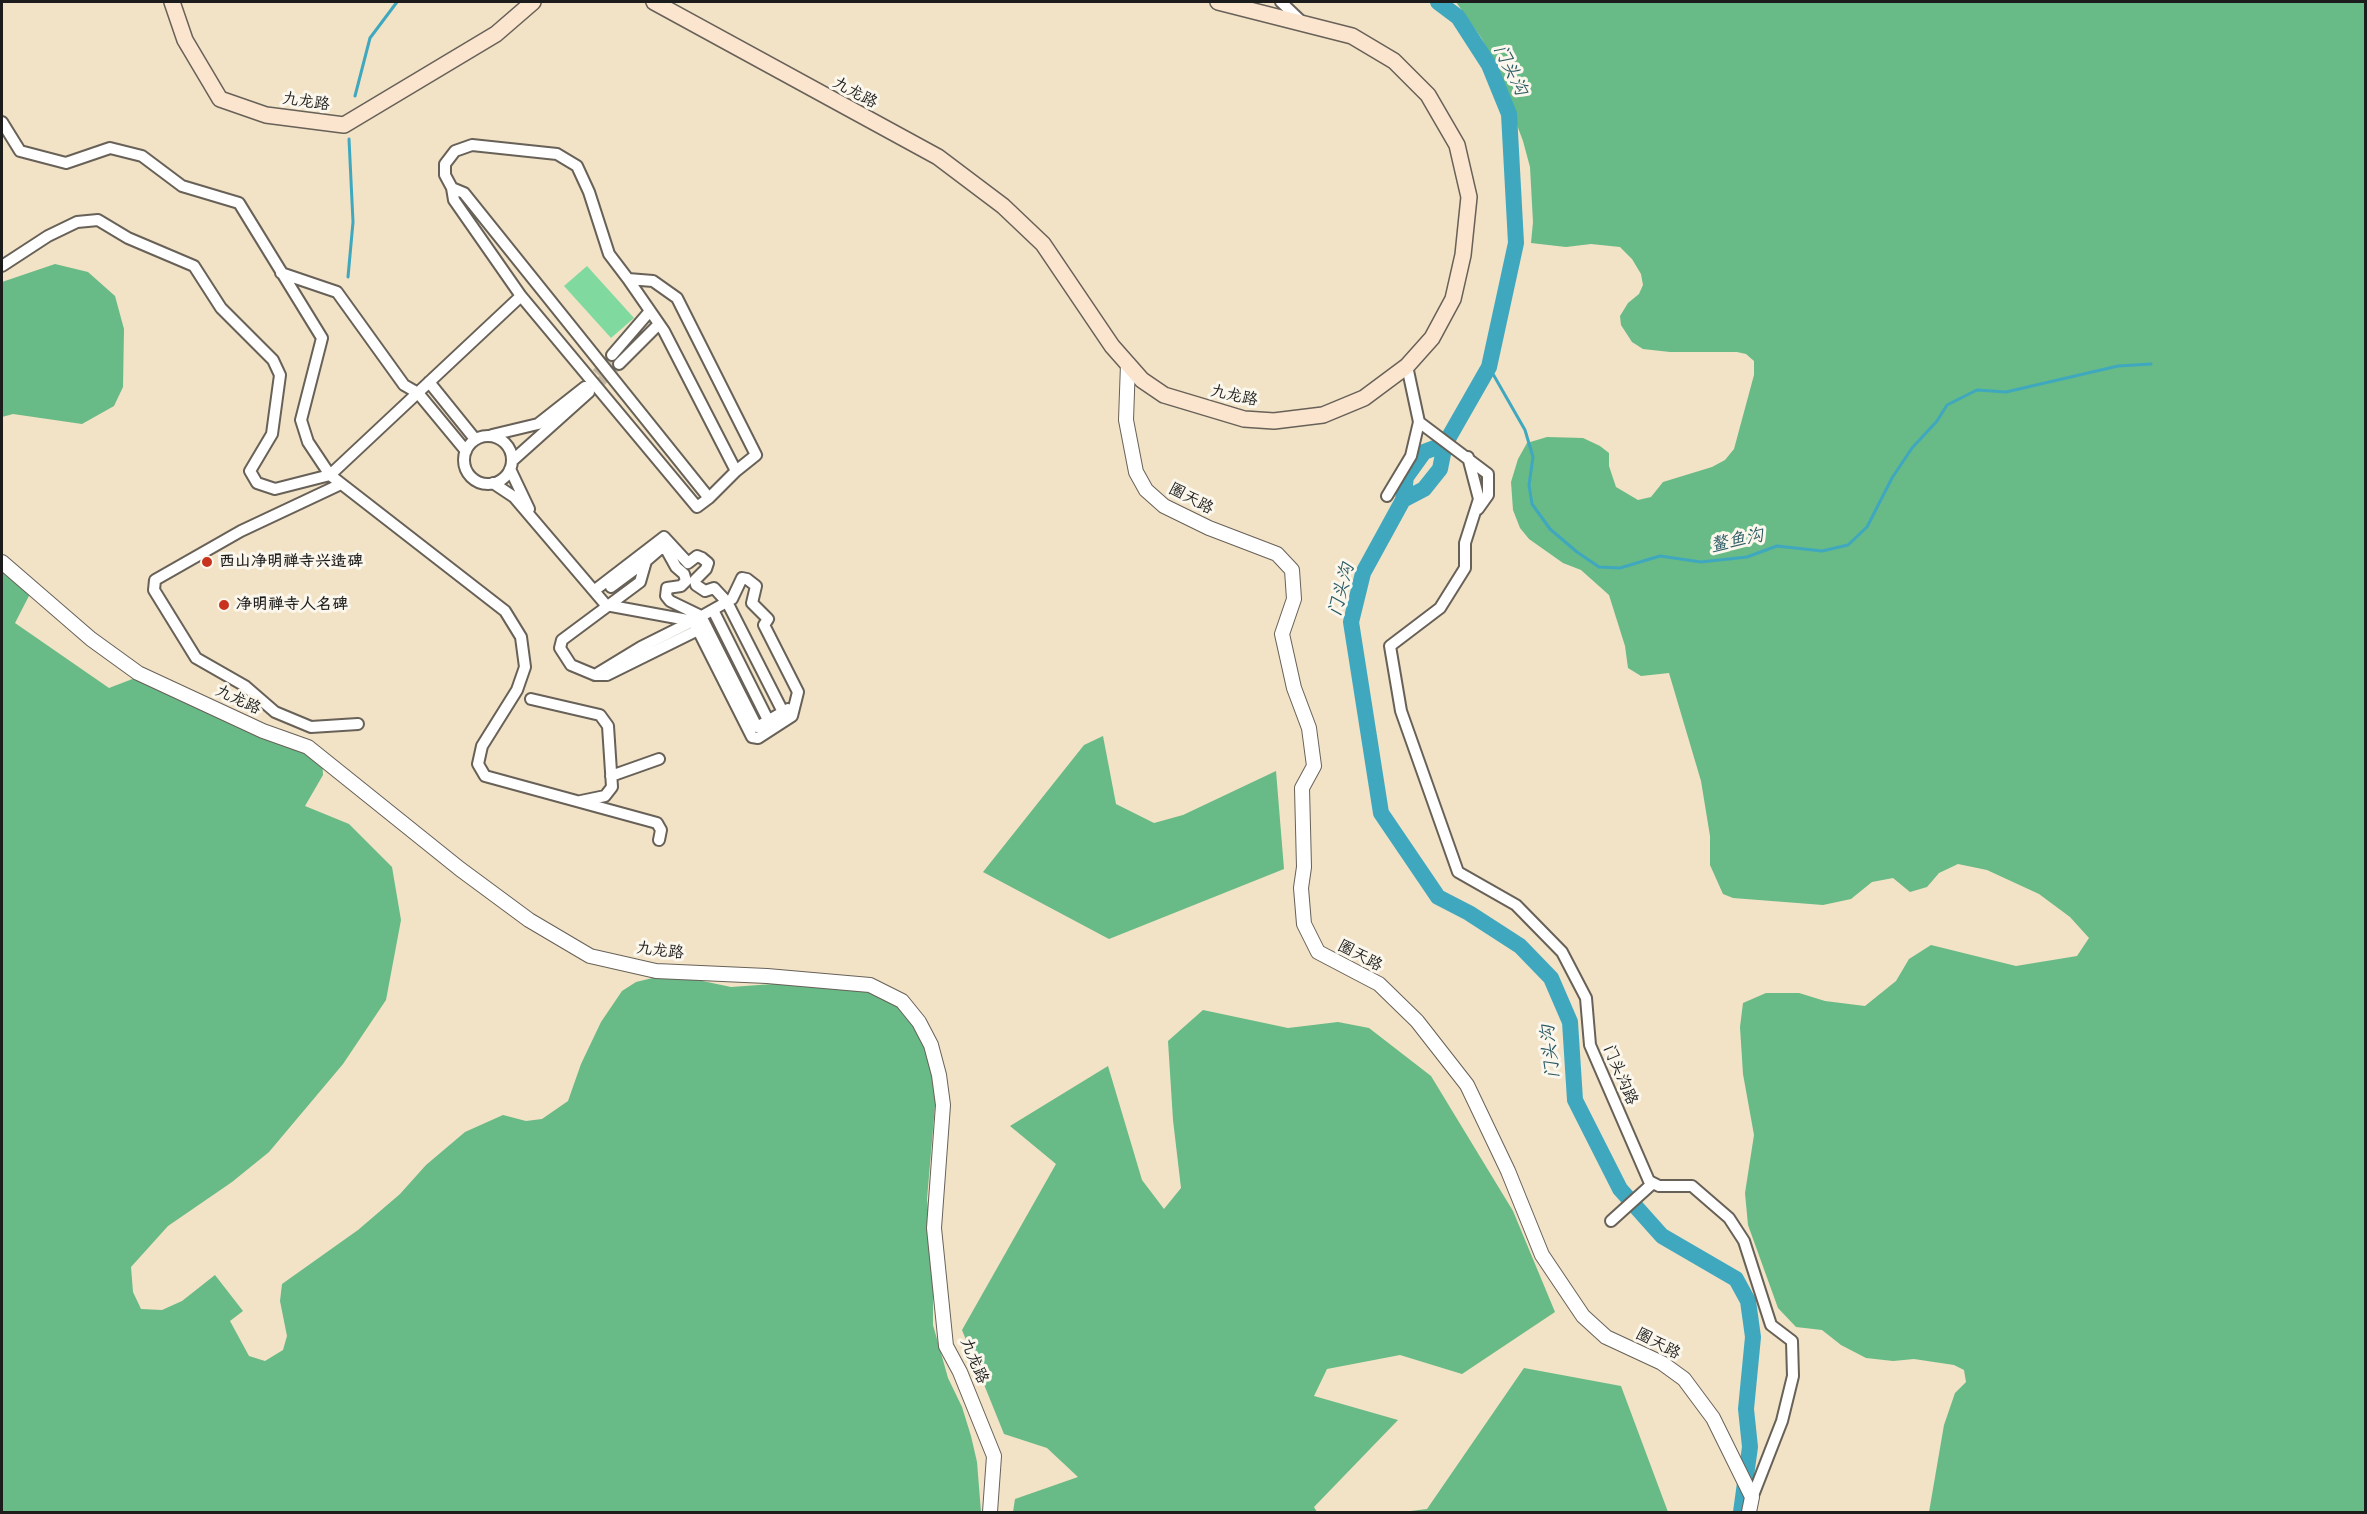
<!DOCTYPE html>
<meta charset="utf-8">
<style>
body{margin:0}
#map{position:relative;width:2367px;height:1514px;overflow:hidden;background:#f2e2c6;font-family:"Shantell Sans",sans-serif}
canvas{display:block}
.frame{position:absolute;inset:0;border:3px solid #1c1c1c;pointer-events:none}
</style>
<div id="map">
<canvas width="2367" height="1514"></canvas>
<div class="frame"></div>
</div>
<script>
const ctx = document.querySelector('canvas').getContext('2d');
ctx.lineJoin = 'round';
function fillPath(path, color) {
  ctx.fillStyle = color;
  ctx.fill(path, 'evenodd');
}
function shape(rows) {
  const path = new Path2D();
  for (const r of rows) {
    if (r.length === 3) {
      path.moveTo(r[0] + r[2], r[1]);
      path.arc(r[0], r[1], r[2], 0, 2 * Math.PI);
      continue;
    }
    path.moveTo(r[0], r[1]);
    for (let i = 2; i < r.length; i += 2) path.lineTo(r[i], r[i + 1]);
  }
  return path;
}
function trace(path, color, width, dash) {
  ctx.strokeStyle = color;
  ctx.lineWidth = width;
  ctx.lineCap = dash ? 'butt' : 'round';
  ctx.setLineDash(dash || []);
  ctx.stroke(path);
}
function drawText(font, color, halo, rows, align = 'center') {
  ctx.font = font + ' "Shantell Sans","LXGW WenKai TC",sans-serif';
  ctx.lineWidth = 6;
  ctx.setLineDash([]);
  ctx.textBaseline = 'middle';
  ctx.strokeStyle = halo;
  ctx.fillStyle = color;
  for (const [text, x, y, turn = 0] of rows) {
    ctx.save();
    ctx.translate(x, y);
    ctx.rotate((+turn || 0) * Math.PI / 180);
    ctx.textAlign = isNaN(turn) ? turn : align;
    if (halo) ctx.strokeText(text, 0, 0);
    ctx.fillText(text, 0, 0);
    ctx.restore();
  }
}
fillPath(shape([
 [587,266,634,318,611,338,564,286]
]), '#80daa0');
fillPath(shape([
 [1456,2,2365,2,2365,1512,1929,1512,1944,1425,1955,1393,1966,1382,1964,1370,1954,1365,1914,1359,1893,1361,1866,1358,1841,1345,1822,1330,1796,1327,1778,1308,1748,1225,1745,1193,1754,1135,1743,1074,1740,1027,1743,1003,1766,993,1799,993,1825,1001,1865,1006,1896,981,1909,959,1931,945,2016,966,2077,956,2089,938,2070,917,2039,894,1987,870,1958,864,1939,873,1927,887,1910,892,1893,878,1872,882,1851,899,1823,905,1733,898,1723,894,1710,865,1710,836,1701,781,1669,673,1641,676,1628,668,1625,646,1609,595,1581,570,1563,563,1529,539,1520,528,1513,510,1511,482,1518,459,1527,443,1547,437,1583,438,1600,446,1609,453,1609,466,1616,487,1638,500,1651,497,1663,482,1712,467,1725,460,1734,449,1754,375,1754,361,1746,354,1737,352,1670,352,1643,349,1632,342,1621,325,1620,316,1628,303,1639,294,1643,285,1641,274,1632,259,1620,247,1591,244,1566,247,1531,243,1533,222,1530,167,1523,141,1494,64,1482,39],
 [55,264,88,272,115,296,124,329,123,387,114,406,82,424,13,414,2,417,2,282],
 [2,568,32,590,15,623,109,688,135,678,322,755,323,775,305,806,349,824,392,867,401,920,386,1000,343,1064,269,1152,232,1182,168,1226,131,1267,133,1292,141,1309,162,1310,182,1301,215,1275,243,1311,230,1321,249,1356,265,1361,283,1350,287,1336,280,1301,282,1284,358,1230,400,1194,426,1165,465,1132,503,1115,526,1121,542,1119,568,1101,581,1064,601,1022,622,991,636,982,669,974,731,987,773,984,854,984,913,1008,937,1082,927,1199,933,1262,933,1325,948,1378,962,1407,971,1436,977,1462,981,1512,2,1512],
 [1103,736,1116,804,1154,823,1183,815,1276,771,1284,869,1109,939,983,872,1084,745],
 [1203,1010,1288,1028,1338,1022,1369,1028,1431,1076,1513,1211,1555,1312,1462,1374,1400,1355,1327,1369,1314,1396,1398,1420,1314,1507,1317,1512,1013,1512,1015,1499,1078,1477,1047,1448,1004,1434,962,1330,1056,1164,1010,1126,1108,1066,1142,1180,1164,1209,1181,1188,1173,1120,1168,1041],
 [1524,1368,1621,1386,1668,1512,1402,1512,1427,1509]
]), '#68ba86');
trace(shape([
 [355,96,370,38,397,2],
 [348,277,353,222,349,139],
 [1489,367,1525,430,1533,457,1529,485,1532,504,1550,529,1577,552,1599,567,1620,568,1660,556,1701,562,1747,557,1777,546,1822,551,1848,545,1867,527,1892,478,1912,448,1937,421,1947,405,1977,390,2006,392,2118,366,2151,364]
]), '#3fa8bf', 3);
trace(shape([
 [1438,2,1458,17,1489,65,1509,114,1516,243,1489,367,1445,444,1440,469,1424,489,1403,500,1363,573,1351,622,1381,813,1438,897,1469,913,1520,946,1551,978,1570,1022,1575,1100,1620,1189,1662,1236,1736,1279,1748,1301,1753,1337,1746,1409,1750,1447,1741,1512],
 [1403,500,1406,477,1424,452,1445,444]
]), '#3fa8bf', 16);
trace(shape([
 [587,385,612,355],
 [590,392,619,364]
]), '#c7baa4', 10, [10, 5]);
const minor = shape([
 [1281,2,1301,21],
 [2,122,20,151,66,163,110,148,142,156,182,186,239,203,322,338,301,420,308,442,330,475,505,611,521,637,525,667,517,690,482,746,478,764,485,776,657,823,661,830,659,840],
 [452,188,445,175,445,164,455,151,472,145,557,154,577,166,589,192,609,254,628,279],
 [2,266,48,236,77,222,98,220,128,238,194,266,221,308,273,360,280,375,272,434,250,471,257,483,275,489,330,475,521,296],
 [281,273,337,292,404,385,418,393,466,451],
 [612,355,650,311],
 [619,364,659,324],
 [429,382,475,439],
 [1419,422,1488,474,1488,495,1478,509],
 [492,435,538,424,585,387],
 [488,460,24],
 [1468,457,1479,499,1465,543,1465,568,1440,608,1390,646,1401,711,1458,872,1516,905,1562,952,1586,998,1590,1045,1649,1181,1659,1186,1692,1186,1729,1218,1744,1241,1771,1325,1792,1341,1793,1376,1782,1421,1752,1498],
 [512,461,589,392],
 [510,469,529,509],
 [493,483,514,497,606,605,693,621,698,630,752,737,758,738,792,716,798,692,764,625,768,619,752,603,756,586,747,579,742,578,732,599,693,621,641,647,595,675,607,675,698,630],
 [341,484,241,531,155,580,154,590,196,658,245,686,275,712,311,727,358,724],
 [1387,496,1411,456,1419,422,1407,366],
 [709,498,464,193,452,188,454,200,521,296,697,507,709,498,736,471,756,455,677,298,653,281,628,279,664,331,736,471],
 [646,561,660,549,666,549,676,567,684,574,686,581,681,586,667,588,666,596,670,601,701,616,757,727,788,709],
 [595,590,664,537,688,563,697,556,702,558,708,563,706,569,695,580,696,585,705,591,714,588,727,602,783,712],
 [713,610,768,720],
 [595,675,571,665,560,648,562,640,640,582,646,561,611,587],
 [531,699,600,715,608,726,612,787,605,796,581,801],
 [611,776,659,759],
 [1611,1221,1653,1183]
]);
const tertiary = shape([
 [1128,364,1126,420,1136,472,1146,490,1164,506,1209,528,1277,554,1292,570,1294,599,1282,634,1294,688,1309,728,1314,766,1302,788,1304,867,1301,888,1304,924,1318,952,1379,984,1417,1021,1467,1085,1508,1171,1542,1255,1583,1316,1606,1337,1662,1363,1684,1379,1713,1418,1752,1497,1749,1512],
 [2,562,91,639,138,673,263,731,308,747,460,869,529,920,590,956,656,971,767,976,870,985,902,1001,919,1022,931,1045,939,1075,943,1105,934,1228,946,1346,960,1372,994,1456,990,1512]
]);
const secondary = shape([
 [172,2,185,40,220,99,266,115,344,125,496,34,533,2],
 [654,2,938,157,1003,206,1043,244,1112,346,1142,380,1164,395,1244,419,1274,421,1323,415,1364,398,1407,366,1432,338,1453,299,1463,255,1469,197,1457,145,1428,95,1394,61,1352,36,1218,2]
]);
trace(minor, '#676158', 14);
trace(tertiary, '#676158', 16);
trace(secondary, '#676158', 18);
trace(minor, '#fff', 10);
trace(tertiary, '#fff', 14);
trace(secondary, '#fbe5cf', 15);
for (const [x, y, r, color] of [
 [207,562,6,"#c8321e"],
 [224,605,6,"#c8321e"]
]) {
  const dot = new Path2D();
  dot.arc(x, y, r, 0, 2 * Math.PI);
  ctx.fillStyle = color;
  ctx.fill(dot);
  trace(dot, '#fbf7ec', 2);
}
drawText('16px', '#1c1c1c', '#fbf7ec', [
 ["九龙路",855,93,28],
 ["九龙路",306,102,8],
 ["九龙路",1234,396,12],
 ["圈天路",1191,499,28],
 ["九龙路",238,700,25],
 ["九龙路",660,951,7],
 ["圈天路",1360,956,28],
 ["门头沟路",1620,1075,67],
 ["圈天路",1658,1344,28],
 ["九龙路",974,1361,67]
]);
drawText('bold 16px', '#1c1c1c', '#fbf7ec', [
 ["西山净明禅寺兴造碑",219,562],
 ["净明禅寺人名碑",236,605]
], 'left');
drawText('italic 18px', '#2c5b65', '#fbf7ec', [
 ["门头沟",1510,70,64],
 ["鳌鱼沟",1737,541,-12],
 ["门头沟",1342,590,-75],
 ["门头沟",1551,1052,-96]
]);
</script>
